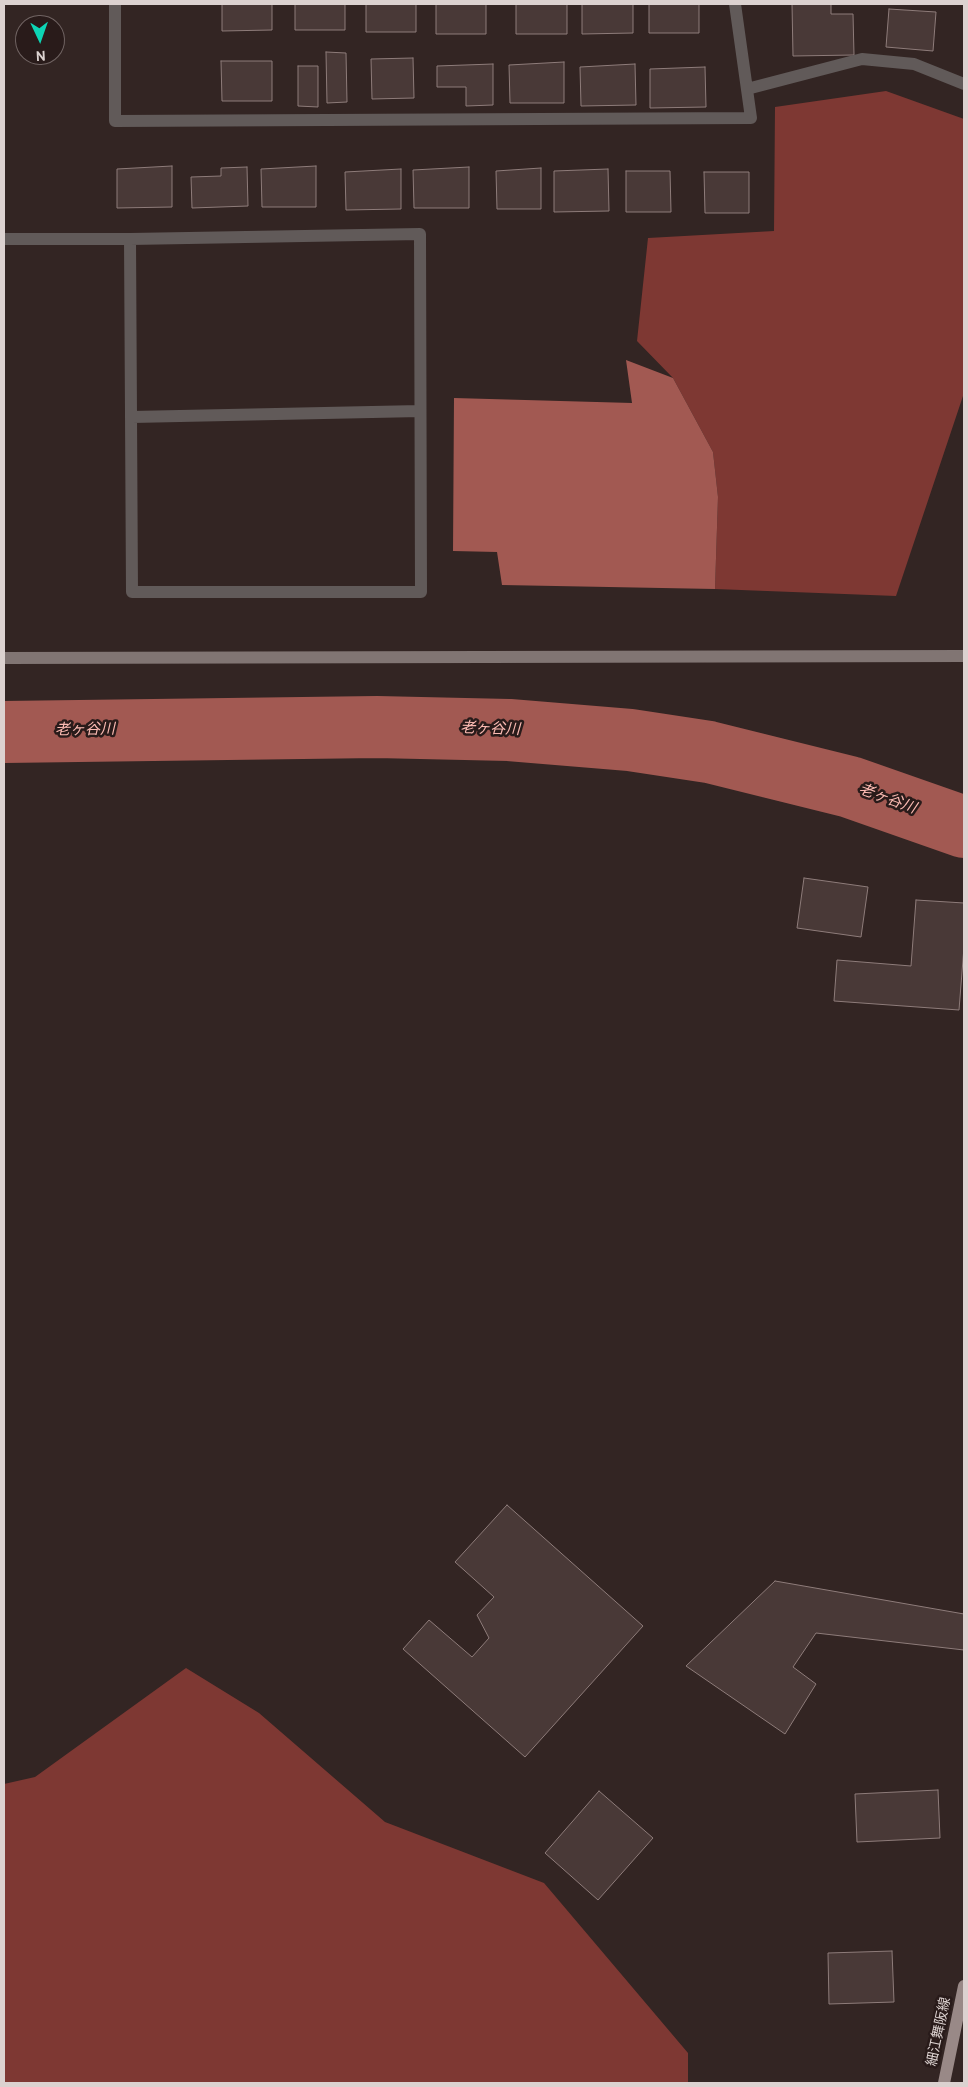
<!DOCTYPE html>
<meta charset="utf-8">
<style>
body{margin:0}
#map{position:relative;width:968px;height:2087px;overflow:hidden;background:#332523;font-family:Overpass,sans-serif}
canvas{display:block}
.frame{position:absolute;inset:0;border:5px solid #dcd2d0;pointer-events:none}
.north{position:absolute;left:15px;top:15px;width:50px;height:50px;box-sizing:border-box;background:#291b1a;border:1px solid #716463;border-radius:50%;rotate:177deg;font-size:14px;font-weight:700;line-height:20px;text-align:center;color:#dcd2d0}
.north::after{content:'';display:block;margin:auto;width:18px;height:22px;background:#0dd5b5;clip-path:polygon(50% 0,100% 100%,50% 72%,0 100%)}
</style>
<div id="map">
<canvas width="968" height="2087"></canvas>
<div class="frame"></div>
<div class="north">N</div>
</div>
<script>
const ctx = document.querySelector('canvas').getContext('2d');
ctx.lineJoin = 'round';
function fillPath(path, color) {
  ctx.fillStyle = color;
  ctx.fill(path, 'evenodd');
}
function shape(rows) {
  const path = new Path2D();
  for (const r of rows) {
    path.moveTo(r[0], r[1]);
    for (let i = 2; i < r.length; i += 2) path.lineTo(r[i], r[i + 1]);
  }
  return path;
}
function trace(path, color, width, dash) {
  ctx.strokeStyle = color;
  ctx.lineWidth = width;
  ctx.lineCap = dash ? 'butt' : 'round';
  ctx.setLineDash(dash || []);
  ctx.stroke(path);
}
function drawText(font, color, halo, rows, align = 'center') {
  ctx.font = font + ' Overpass,"Noto Sans JP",sans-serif';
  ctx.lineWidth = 5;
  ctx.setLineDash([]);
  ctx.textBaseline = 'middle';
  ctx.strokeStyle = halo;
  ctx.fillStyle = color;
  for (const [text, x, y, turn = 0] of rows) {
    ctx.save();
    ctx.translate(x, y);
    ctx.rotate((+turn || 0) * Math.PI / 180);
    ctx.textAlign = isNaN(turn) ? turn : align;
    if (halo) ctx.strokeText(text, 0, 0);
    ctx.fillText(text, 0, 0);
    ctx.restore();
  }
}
fillPath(shape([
 [886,91,964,119,964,393,896,596,715,589,718,497,713,452,673,378,637,341,648,238,774,231,775,107],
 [186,1668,259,1713,385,1822,544,1883,688,2053,688,2083,4,2083,4,1784,35,1777]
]), '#7e3833');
fillPath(shape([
 [626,360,673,378,713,452,718,497,715,589,502,585,497,552,453,551,454,398,632,403]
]), '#a25952');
trace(shape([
 [4,732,377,727,509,730,630,740,709,752,850,787,964,827]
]), '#a25952', 62);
const building = shape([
 [222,4,272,4,272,30,222,31,222,4],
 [295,4,345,4,345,30,295,30,295,4],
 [366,4,416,4,416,32,366,32,366,4],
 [436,4,486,4,486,34,436,34,436,4],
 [516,4,567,4,567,34,516,34,516,4],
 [582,4,633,4,633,33,582,34,582,4],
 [649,4,699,4,699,33,649,33,649,4],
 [792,4,831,4,831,14,853,14,854,55,793,56,792,4],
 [889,9,936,12,933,51,886,47,889,9],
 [326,52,346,53,347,102,327,103,326,52],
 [413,58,414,98,372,99,371,59,413,58],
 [221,61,272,61,272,101,222,101,221,61],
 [564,62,564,103,510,103,509,65,564,62],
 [493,64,493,105,466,106,466,87,437,87,437,66,493,64],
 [635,64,636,105,581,106,580,67,635,64],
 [298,66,318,66,318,107,298,106,298,66],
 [705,67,706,107,650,108,650,69,705,67],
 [172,166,172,207,117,208,117,169,172,166],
 [316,166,316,207,262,207,261,169,316,166],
 [247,167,248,206,192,208,191,177,221,176,221,168,247,167],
 [469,167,469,208,414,208,413,170,469,167],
 [541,168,541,209,497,209,496,171,541,168],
 [401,169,401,209,346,210,345,172,401,169],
 [608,169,609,211,554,212,554,171,608,169],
 [626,171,670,171,671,212,626,212,626,171],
 [704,172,749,172,749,213,705,213,704,172],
 [804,878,868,887,861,937,797,928,804,878],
 [916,900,964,903,964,947,959,1010,834,1001,837,960,911,966,916,900],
 [507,1505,643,1626,525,1757,403,1649,429,1620,472,1657,489,1638,477,1615,494,1597,455,1562,507,1505],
 [775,1581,964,1614,964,1650,816,1633,793,1667,816,1684,785,1734,686,1666,775,1581],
 [938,1790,940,1838,857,1842,855,1794,938,1790],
 [599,1791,653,1838,598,1900,545,1853,599,1791],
 [892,1951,894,2002,829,2004,828,1953,892,1951]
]);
fillPath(building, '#493937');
trace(building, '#8e7c7a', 1);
trace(shape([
 [115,4,115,121,751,118,735,4],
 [747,89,862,59,914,64,964,84],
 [4,239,130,239,420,234,421,592,132,592,130,239],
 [132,417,420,411]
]), '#615a59', 12);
trace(shape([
 [4,658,964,656]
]), '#817573', 12);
trace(shape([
 [944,2083,964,1986]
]), '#998987', 12);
drawText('14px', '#dcd2d0', '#291b1a', [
 ["細江舞阪線",940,2032,-78]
]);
drawText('italic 15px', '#fbbab2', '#291b1a', [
 ["老ヶ谷川",490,730,2],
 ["老ヶ谷川",85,731,-1],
 ["老ヶ谷川",887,800,20]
]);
</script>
